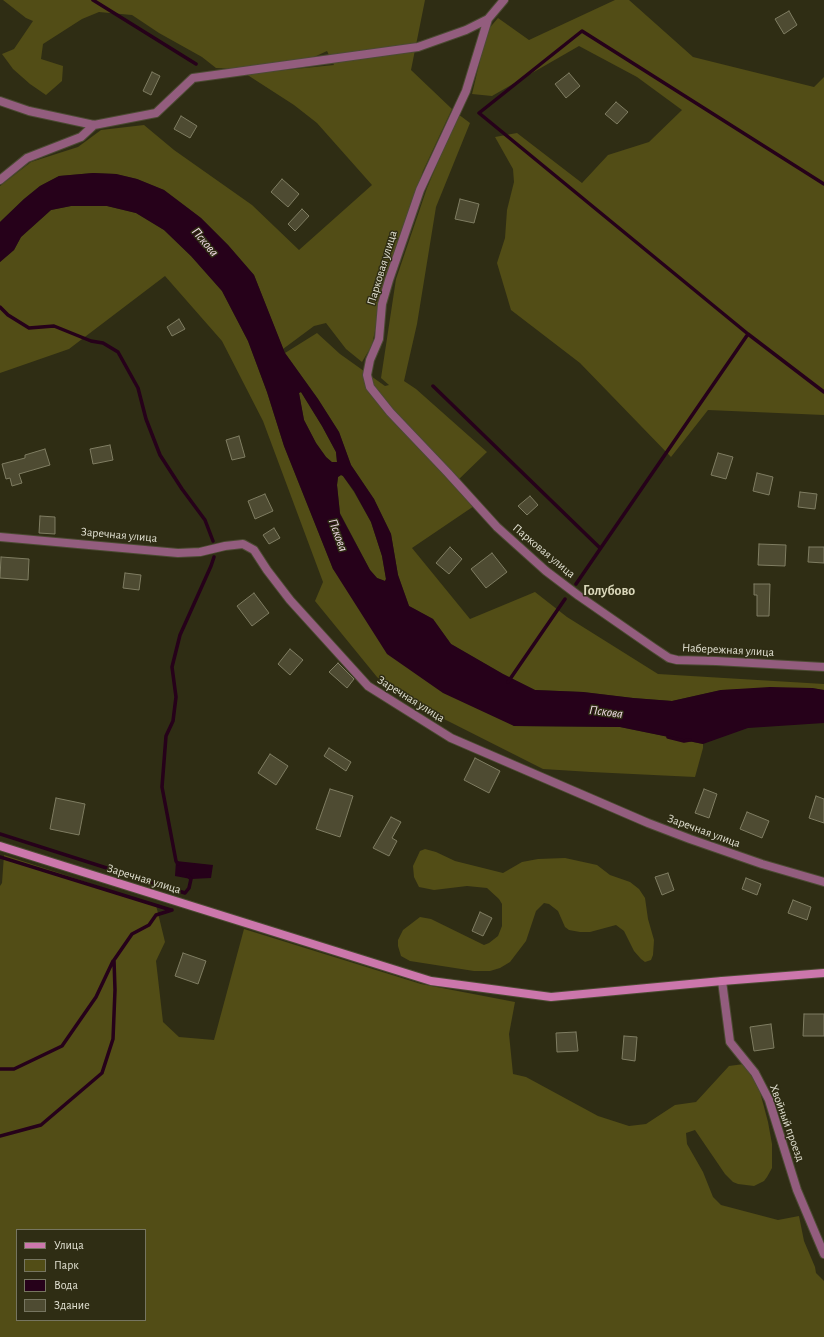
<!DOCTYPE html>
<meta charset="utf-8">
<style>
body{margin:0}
#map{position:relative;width:824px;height:1337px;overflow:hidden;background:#2f2d14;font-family:"Alegreya Sans",sans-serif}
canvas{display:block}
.legend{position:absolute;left:16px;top:1229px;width:130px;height:92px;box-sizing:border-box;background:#2f2d14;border:1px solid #767560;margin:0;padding:5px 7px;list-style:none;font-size:12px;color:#e1e0d1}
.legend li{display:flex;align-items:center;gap:8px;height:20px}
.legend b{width:20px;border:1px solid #767560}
</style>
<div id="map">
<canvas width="824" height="1337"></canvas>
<ul class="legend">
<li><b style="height:5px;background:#cc77ac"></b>Улица</li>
<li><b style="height:11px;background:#524d16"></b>Парк</li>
<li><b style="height:11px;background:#26011a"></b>Вода</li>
<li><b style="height:11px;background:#4e4b32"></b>Здание</li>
</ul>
</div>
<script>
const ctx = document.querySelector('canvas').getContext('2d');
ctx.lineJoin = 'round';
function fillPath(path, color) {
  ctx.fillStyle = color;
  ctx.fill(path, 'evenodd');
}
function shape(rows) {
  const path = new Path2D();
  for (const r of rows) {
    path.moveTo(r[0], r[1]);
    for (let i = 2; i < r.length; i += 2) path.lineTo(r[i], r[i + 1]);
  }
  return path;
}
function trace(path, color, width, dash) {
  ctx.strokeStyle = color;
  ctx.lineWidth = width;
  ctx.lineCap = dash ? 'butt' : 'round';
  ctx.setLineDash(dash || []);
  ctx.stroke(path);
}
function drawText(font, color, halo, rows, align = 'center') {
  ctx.font = font + ' "Alegreya Sans",sans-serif';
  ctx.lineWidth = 3;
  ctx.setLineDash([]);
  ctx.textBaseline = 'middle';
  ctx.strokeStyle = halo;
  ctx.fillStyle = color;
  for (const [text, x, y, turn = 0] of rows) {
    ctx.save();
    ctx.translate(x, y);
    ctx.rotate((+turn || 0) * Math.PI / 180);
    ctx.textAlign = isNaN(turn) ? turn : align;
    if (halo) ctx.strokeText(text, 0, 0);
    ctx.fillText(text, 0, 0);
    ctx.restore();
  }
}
fillPath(shape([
 [3,0,425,0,411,70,452,109,423,171,384,287,372,345,362,362,346,349,326,323,314,326,283,349,254,275,228,245,201,218,164,190,137,179,116,174,93,173,59,176,40,186,24,199,0,222,0,186,31,162,78,147,101,130,144,125,174,150,252,205,299,250,372,185,317,123,294,105,246,74,334,65,327,51,314,57,237,69,216,68,202,57,159,33,132,15,99,12,82,19,43,44,41,59,63,66,62,81,46,95,30,84,13,69,2,54,14,49,33,21,26,18],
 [615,0,629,0,693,57,814,87,824,77,824,415,708,410,671,457,580,363,511,310,497,263,505,238,507,210,514,182,513,169,495,137,517,133,582,183,608,155,649,142,682,110,637,77,579,46,492,96,472,94,487,31,498,18,529,40],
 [458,114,470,123,436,207,417,324,404,381,416,389,487,452,456,482,477,504,412,548,470,619,535,592,567,617,658,674,824,684,824,690,812,688,721,690,672,701,633,698,583,692,535,690,503,674,451,644,433,619,409,606,398,575,391,534,374,499,351,465,339,432,318,399,285,353,317,333,340,354,385,386,389,385,381,378,396,279,427,188],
 [71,206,107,206,136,213,164,230,191,256,222,291,248,341,267,392,284,446,333,569,514,726,620,727,703,744,703,748,695,777,591,772,543,769,442,718,391,688,377,677,315,601,323,582,263,421,222,341,165,276,69,349,0,373,0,262,14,250,21,237,51,210],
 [301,392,322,426,336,452,337,462,332,463,326,457,316,443,304,420,299,393],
 [341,475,343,476,354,492,371,522,382,556,386,579,385,581,377,578,370,570,340,513,337,485,338,477],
 [425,849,436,852,455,861,503,873,522,862,538,859,565,858,597,865,610,875,630,882,639,889,645,898,648,919,654,940,653,955,651,960,645,962,641,959,634,951,624,931,616,925,590,932,580,932,569,930,565,927,558,911,549,904,544,903,536,911,526,941,510,962,500,968,490,971,474,971,410,961,401,956,398,946,398,940,403,930,420,917,431,919,484,945,489,943,498,936,502,926,502,904,499,899,487,888,467,886,434,890,419,887,414,877,413,866,420,851],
 [4,855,156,905,165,942,156,961,163,1022,179,1037,214,1040,244,929,421,984,515,1002,509,1034,513,1074,526,1077,598,1116,629,1126,646,1124,675,1105,696,1102,729,1066,744,1064,755,1073,768,1122,772,1144,772,1168,767,1177,764,1181,754,1186,738,1184,733,1182,725,1174,695,1130,686,1133,687,1144,703,1172,713,1197,721,1205,778,1220,799,1216,804,1241,815,1267,816,1273,824,1281,824,1337,0,1337,0,886,2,883],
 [17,1230,145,1230,145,1320,17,1320]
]), '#524d16');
fillPath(shape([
 [93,173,116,174,137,179,164,190,201,218,228,245,254,275,285,353,318,399,339,432,351,465,374,499,391,534,398,575,409,606,433,619,451,644,503,674,535,690,583,692,633,698,672,701,721,690,770,687,812,688,824,690,824,723,748,728,703,744,620,727,514,726,443,693,387,654,333,569,284,446,267,392,248,341,222,291,191,256,164,230,136,213,107,206,71,206,51,210,21,237,14,250,0,262,0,222,24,199,40,186,59,176],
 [301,392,322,426,336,452,337,462,332,462,326,457,316,443,304,420,299,393],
 [341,475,343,476,354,491,371,522,382,556,386,579,385,581,377,578,370,570,340,514,337,485,338,477],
 [176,861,213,865,211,878,191,879,175,876]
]), '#26011a');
trace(shape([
 [93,0,196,64],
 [0,307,8,315,29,328,54,326,91,341,103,343,118,352,138,388,146,419,160,455,182,489,205,520,213,541],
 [748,334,479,113,582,31,824,184],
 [433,386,600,548],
 [576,584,748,334,824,392],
 [508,682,565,599],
 [668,737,684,741,690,740],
 [0,834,185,893,189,888,191,879,188,876],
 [0,857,171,910],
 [178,864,176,861,162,787,166,736,173,721,176,697,172,667,180,635,211,566,214,557],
 [0,1069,14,1069,62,1046,96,997,113,961],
 [0,1136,41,1125,102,1073,113,1039,115,990,114,960,132,934,149,925,156,915,172,910]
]), '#26011a', 3.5);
const building = shape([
 [789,11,797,25,784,34,775,19,789,11],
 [152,72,160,76,151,95,143,91,152,72],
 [569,73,580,86,566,98,555,84,569,73],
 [616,102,628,112,617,124,605,114,616,102],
 [181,116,197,126,190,138,174,129,181,116],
 [282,179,299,194,288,207,271,192,282,179],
 [460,199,479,204,474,223,455,219,460,199],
 [302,209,309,216,295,231,288,224,302,209],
 [179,319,185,329,172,336,167,327,179,319],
 [239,436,245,457,232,460,226,440,239,436],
 [110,445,113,460,93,464,90,449,110,445],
 [45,449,50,465,19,474,22,483,12,486,10,478,6,479,2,464,25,458,25,455,45,449],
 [718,453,733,457,726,479,711,475,718,453],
 [757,473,773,477,769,495,753,491,757,473],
 [800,492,817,494,815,509,798,507,800,492],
 [265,494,273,511,255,519,248,501,265,494],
 [530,496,538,505,527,515,518,506,530,496],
 [40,516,55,517,55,534,39,533,40,516],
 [274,528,280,538,269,544,263,535,274,528],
 [759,544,786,545,785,566,758,565,759,544],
 [450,547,462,559,449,574,436,563,450,547],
 [809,547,824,547,824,563,808,562,809,547],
 [492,553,507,572,486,588,471,569,492,553],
 [1,557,29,559,28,580,0,578,1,557],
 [125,573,141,575,139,590,123,588,125,573],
 [754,584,770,584,769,616,757,616,757,595,754,595,754,584],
 [254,593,269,613,252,626,237,606,254,593],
 [290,649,303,660,290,675,278,664,290,649],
 [338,663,354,679,347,688,329,672,338,663],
 [329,748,351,762,346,771,324,756,329,748],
 [270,754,288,766,276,785,258,773,270,754],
 [475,758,500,771,489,793,464,780,475,758],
 [330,789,353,796,340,837,316,829,330,789],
 [704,789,717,794,709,818,695,813,704,789],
 [816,796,824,799,824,823,809,818,816,796],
 [56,798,85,804,79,835,50,829,56,798],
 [747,812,769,821,762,838,740,829,747,812],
 [391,817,401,822,392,838,397,841,389,856,373,848,391,817],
 [668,873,674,890,662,895,655,877,668,873],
 [746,878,761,884,757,895,742,889,746,878],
 [793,900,811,907,807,920,788,913,793,900],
 [480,912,492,918,483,936,472,931,480,912],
 [183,953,206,961,198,984,175,976,183,953],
 [804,1014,824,1014,824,1036,803,1036,804,1014],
 [771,1024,774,1048,754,1051,750,1027,771,1024],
 [576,1032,578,1051,557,1052,556,1033,576,1032],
 [624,1036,637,1037,635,1061,622,1059,624,1036]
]);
fillPath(building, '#4e4b32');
trace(building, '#7f7d62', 1);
const street = shape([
 [504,0,488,19,466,91,420,190,389,280,382,304,379,339,370,360,367,375,370,387,390,412,448,473,497,527,546,571,579,596,654,648,669,658,677,660,716,661,824,667],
 [0,101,29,111,94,125,156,113,193,78,418,47,466,30,488,19],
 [0,180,27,158,81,137,94,125],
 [0,537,178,553,200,552,225,546,243,544,254,550,267,570,290,600,368,686,451,738,648,823,690,839,762,864,824,882],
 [722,981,730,1042,755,1073,769,1100,797,1190,824,1254]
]);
const secondary = shape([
 [0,846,431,981,551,997,722,981,824,973]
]);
trace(street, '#4b4a32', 10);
trace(secondary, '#4b4a32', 10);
trace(street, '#935d7e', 8);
trace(secondary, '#cc77ac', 8);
drawText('12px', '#e1e0d1', '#2f2d14', [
 ["Парковая улица",382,268,-73],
 ["Заречная улица",119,535,5],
 ["Парковая улица",544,551,40],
 ["Набережная улица",728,650,3],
 ["Заречная улица",411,699,32],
 ["Заречная улица",704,831,20],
 ["Заречная улица",144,879,17],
 ["Хвойный проезд",787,1123,70]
]);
drawText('italic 13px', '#f3dce9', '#2f2d14', [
 ["Пскова",205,242,50],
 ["Пскова",338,535,70],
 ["Пскова",606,712,7]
]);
drawText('bold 14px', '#dad7ba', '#2f2d14', [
 ["Голубово",609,591]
]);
</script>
